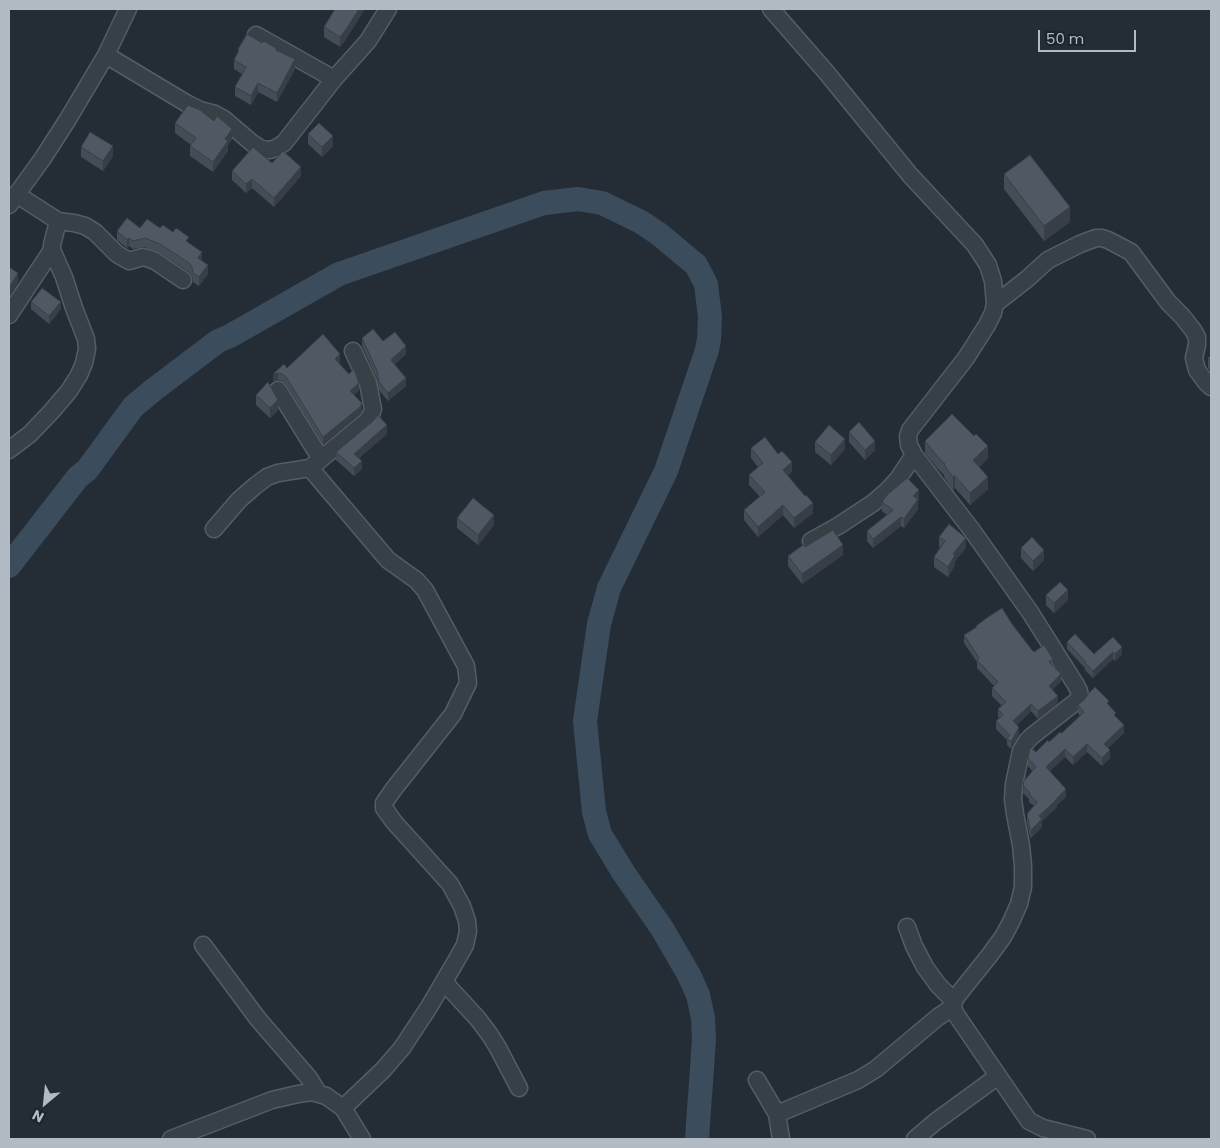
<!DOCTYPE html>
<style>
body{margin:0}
#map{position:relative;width:1220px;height:1148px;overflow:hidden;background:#242d36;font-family:Poppins,sans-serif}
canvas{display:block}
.frame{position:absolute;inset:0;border:10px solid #b2bac3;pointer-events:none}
.north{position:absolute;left:20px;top:1078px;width:50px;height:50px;-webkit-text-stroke:4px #1c242b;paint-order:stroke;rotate:208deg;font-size:14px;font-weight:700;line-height:20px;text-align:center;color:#b2bac3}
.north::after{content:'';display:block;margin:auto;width:18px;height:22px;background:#b2bac3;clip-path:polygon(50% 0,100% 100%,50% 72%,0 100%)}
.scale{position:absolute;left:1038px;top:30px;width:98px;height:22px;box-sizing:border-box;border:2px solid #b2bac3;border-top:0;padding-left:6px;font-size:15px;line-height:18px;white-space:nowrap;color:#b2bac3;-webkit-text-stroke:4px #1c242b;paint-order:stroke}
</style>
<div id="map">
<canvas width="1220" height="1148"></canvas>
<div class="frame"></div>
<div class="north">N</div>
<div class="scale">50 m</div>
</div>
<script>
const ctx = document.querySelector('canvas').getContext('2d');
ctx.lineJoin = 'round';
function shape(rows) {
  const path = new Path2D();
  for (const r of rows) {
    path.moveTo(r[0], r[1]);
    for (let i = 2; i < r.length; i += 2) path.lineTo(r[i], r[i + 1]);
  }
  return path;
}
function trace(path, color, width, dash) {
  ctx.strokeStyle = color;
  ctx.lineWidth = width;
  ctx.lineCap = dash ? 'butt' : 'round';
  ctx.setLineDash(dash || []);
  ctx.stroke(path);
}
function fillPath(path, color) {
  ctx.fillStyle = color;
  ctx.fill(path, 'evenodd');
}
trace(shape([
 [9,566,78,477,87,470,133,407,152,391,218,341,230,336,339,274,544,203,578,199,602,203,641,222,659,234,696,265,706,284,710,317,709,339,707,350,666,471,609,588,599,624,585,721,594,812,600,834,623,872,663,930,689,975,698,995,703,1018,704,1039,697,1139]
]), '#3b4c5d', 24);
const minor = shape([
 [771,9,826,72,910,175,975,245,988,265,993,281,995,304,993,313,987,325,966,358,910,430,908,436,909,445,914,455,971,529,1030,612,1076,685,1079,691,1080,696,1078,700,1032,736,1027,741,1021,751,1014,784,1013,799,1015,814,1021,845,1023,866,1023,887,1019,904,1011,922,1003,937,989,956,957,996,954,1001,953,1007,955,1013,1029,1121,1043,1128,1087,1139],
 [256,35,334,79],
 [106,55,186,103,200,110,215,114,224,119,252,143,261,149,270,150,276,148,284,143,334,79,368,41,388,9],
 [16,194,58,221,74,223,85,226,95,232,117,254,129,261,143,257,147,258,155,261,183,280],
 [9,205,43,158,68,119,106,55,128,9],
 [995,304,1027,279,1048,260,1080,244,1096,238,1102,238,1108,240,1131,252,1168,302,1182,316,1193,330,1197,337,1197,345,1194,358,1197,370,1205,381,1211,387],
 [9,315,52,250],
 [278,390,321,459],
 [9,450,30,434,51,412,69,391,79,375,84,363,87,349,86,339,74,308,64,277,52,250,52,245,58,221],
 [310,468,388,560,416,580,425,590,466,666,468,683,453,714,393,790,384,803,384,808,394,822,450,884,462,906,467,921,468,931,465,945,456,961,429,1007,402,1048,383,1070,343,1108],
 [214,529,239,500,255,486,267,477,278,473,310,468,367,421,371,415,373,409,368,383,353,351],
 [811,541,838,526,873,503,888,490,898,479,914,455],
 [907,927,914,946,925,967,938,985,954,1001],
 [203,945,258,1019,309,1078,318,1093],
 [444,982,478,1019,490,1035,498,1048,519,1088],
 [757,1080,777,1114,858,1080,876,1069,938,1017,953,1007],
 [777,1114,781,1139],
 [171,1139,272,1100,298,1094,312,1092,326,1096,343,1108,362,1139],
 [915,1139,935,1122,998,1076]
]);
trace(minor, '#555d64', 19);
trace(minor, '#373f47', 16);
fillPath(shape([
 [324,27,347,38,340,47,324,37],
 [262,43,276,50,295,69,277,102,258,92,251,105,235,96,235,87,242,74,234,69,234,60,238,53,238,49],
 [175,123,232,139,228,145,228,151,213,172,190,156,190,146,191,145,175,133],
 [308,134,333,146,322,157,308,144],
 [81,147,113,156,103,171,81,157],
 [272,163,301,176,274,207,252,188,246,193,232,180,232,171],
 [1004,174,1070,222,1044,241,1004,189],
 [140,228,160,228,189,243,202,261,208,274,199,286,193,282,192,276,189,272,160,253,145,247,133,249,129,246,127,248,117,240,117,231],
 [31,302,61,309,49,324,31,309],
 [362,338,383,341,406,354,395,364,406,386,388,401,379,390,377,379,362,346],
 [1211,355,1211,372,1208,368,1208,358],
 [340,362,339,363,359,390,354,395,362,411,360,414,323,444,286,385,282,381,278,380,273,381,273,374,287,368],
 [256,395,278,410,270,418,256,405],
 [849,432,875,450,865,460,849,442],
 [387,434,359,458,362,469,354,476,336,460,336,452],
 [925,441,988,458,979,467,988,489,970,505,955,488,953,490,944,477,944,475,937,468,925,453],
 [815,442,845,449,831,465,815,452],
 [751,448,792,472,788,475,813,513,794,528,783,515,758,537,744,520,744,510,760,497,749,485,749,475,758,467,751,458],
 [919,499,918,501,918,509,904,528,901,526,873,548,867,541,867,531,887,515,882,511,882,502],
 [457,518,494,525,478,545,457,528],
 [939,537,966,548,955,561,955,565,948,577,934,567,934,557,940,547,939,547],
 [1021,548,1044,560,1033,571,1021,558],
 [843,555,802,584,788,566,788,556],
 [1046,595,1068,600,1054,613,1046,605],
 [1012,624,1032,650,1053,665,1061,681,1052,690,1058,703,1038,719,1031,711,1017,725,1019,735,1011,749,1007,745,1007,740,996,729,996,721,999,718,998,717,998,709,1002,706,992,696,992,688,994,686,977,668,977,662,964,643,964,635,976,627,976,626],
 [1113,637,1122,654,1115,661,1113,659,1093,678,1085,670,1085,668,1067,649,1067,642,1094,654],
 [1078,705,1109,706,1116,717,1124,733,1108,748,1110,758,1102,766,1087,752,1073,765,1065,757,1050,771,1066,797,1057,805,1057,807,1042,821,1042,827,1031,838,1030,837,1027,822,1027,814,1034,806,1029,802,1029,799,1023,793,1024,781,1032,771,1028,766,1028,758,1062,733,1080,716,1078,713]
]), '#444d56');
fillPath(shape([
 [359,9,365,9,347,38,340,47,340,37],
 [295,59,295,69,277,102,277,93],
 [258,83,258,92,251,105,251,96],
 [232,129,232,139,228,145,228,151,213,172,213,162,225,139],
 [333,136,333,146,322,157,322,147],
 [113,146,113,156,103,171,103,161],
 [301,167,301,176,274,207,274,198],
 [252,179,252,188,246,193,246,184],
 [1070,207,1070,222,1044,241,1044,226],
 [129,238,129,246,127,248,127,240],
 [202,252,202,261,198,258],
 [208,265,208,274,199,286,199,277],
 [18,273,18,283,9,298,9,288],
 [61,302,61,309,49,324,49,316],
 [406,346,406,354,391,368,391,360],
 [340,354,340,362,335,366,335,359],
 [278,373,278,380,273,381,273,374],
 [406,378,406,386,388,401,388,393],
 [359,383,359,390,350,398,350,391],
 [278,400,278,410,270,418,270,408],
 [362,403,362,411,360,414,323,444,323,437],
 [387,425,387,434,354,462,354,454],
 [845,439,845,449,831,465,831,455],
 [875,441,875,450,865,460,865,450],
 [988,446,988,458,973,473,973,460],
 [362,461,362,469,354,476,354,468],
 [792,462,792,472,783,480,783,470],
 [955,476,955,488,953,490,953,477],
 [988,477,988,489,970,505,970,493],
 [919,490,919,499,918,501,918,509,904,528,904,519,913,496],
 [813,503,813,513,794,528,794,518],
 [783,505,783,515,758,537,758,527],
 [494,515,494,525,478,545,478,535],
 [901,517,901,526,873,548,873,539],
 [966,538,966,548,955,561,955,565,948,577,948,567,953,554],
 [843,545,843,555,802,584,802,574],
 [1044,550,1044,560,1033,571,1033,561],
 [1068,590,1068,600,1054,613,1054,603],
 [1122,647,1122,654,1115,661,1115,654],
 [1113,652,1113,659,1093,678,1093,671],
 [1061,674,1061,681,1049,694,1049,686],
 [1058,696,1058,703,1038,719,1038,711],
 [1031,704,1031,711,1013,729,1013,721],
 [1124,725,1124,733,1104,752,1104,744],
 [1019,727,1019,735,1011,749,1011,742],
 [1087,744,1087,752,1073,765,1073,757],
 [1065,749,1065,757,1046,775,1046,767],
 [1110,750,1110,758,1102,766,1102,758],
 [1066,789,1066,797,1057,805,1057,807,1042,821,1042,827,1031,838,1031,830,1039,816]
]), '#373e46');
const building = shape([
 [335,9,359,9,347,28,340,37,324,27,335,9],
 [247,34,262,43,264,41,276,48,276,50,295,59,277,93,258,83,251,96,235,87,246,67,234,60,239,50,238,49,247,34],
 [188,105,200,110,214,121,217,116,232,129,225,139,228,141,213,162,190,146,196,138,175,123,188,105],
 [319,123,333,136,322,147,308,134,319,123],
 [90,132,113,146,103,161,81,147,90,132],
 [253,147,272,163,283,151,301,167,274,198,252,179,246,184,232,171,253,147],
 [1030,155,1070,207,1044,226,1004,174,1030,155],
 [127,218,140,228,147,219,160,228,163,225,173,232,176,228,189,237,186,241,202,252,198,258,208,265,199,277,193,273,192,267,189,263,160,244,145,238,133,241,129,238,127,240,117,231,127,218],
 [9,267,18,273,9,288,9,267],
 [42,288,61,302,49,316,31,302,42,288],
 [373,329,383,341,395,332,406,346,391,360,406,378,388,393,379,382,377,371,362,338,373,329],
 [323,334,340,354,335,359,349,374,354,369,359,383,350,391,362,403,360,407,323,437,286,377,282,374,278,373,273,374,284,364,287,368,323,334],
 [1211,355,1211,362,1208,358,1211,355],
 [268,382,278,400,270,408,256,395,268,382],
 [952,414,974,436,976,434,988,446,973,460,988,477,970,493,955,476,953,477,944,465,945,464,937,456,925,441,952,414],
 [378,415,387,425,354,454,362,461,354,468,336,452,373,421,378,415],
 [859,422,875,441,865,450,849,432,859,422],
 [829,425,845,439,831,455,815,442,829,425],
 [765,437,778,454,782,451,792,462,783,470,805,496,806,495,813,503,794,518,783,505,758,527,744,510,765,492,749,475,763,463,751,448,765,437],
 [907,478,919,490,913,496,918,499,904,519,901,517,873,539,867,531,893,510,882,502,887,495,907,478],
 [473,498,494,515,478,535,457,518,473,498],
 [949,524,966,538,953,554,955,555,948,567,934,557,945,541,939,537,949,524],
 [833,530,843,545,802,574,788,556,803,545,805,547,833,530],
 [1032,537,1044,550,1033,561,1021,548,1032,537],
 [1060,582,1068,590,1054,603,1046,595,1060,582],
 [1002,608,1012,624,1032,650,1034,652,1044,645,1053,659,1049,662,1061,674,1049,686,1058,696,1038,711,1031,704,1013,721,1019,727,1011,742,1007,738,1010,735,996,721,1003,715,998,709,1006,702,992,688,998,682,977,660,979,658,964,635,977,627,976,626,988,617,1002,608],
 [1075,634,1094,654,1113,637,1122,647,1115,654,1113,652,1093,671,1085,663,1086,662,1067,642,1075,634],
 [1095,687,1109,701,1107,703,1116,713,1114,715,1124,725,1104,744,1110,750,1102,758,1087,744,1073,757,1065,749,1046,767,1066,789,1057,798,1057,799,1039,816,1042,819,1031,830,1030,829,1027,814,1037,802,1029,794,1030,793,1023,785,1024,781,1036,767,1028,758,1030,747,1036,752,1048,740,1049,742,1060,732,1062,733,1084,712,1078,705,1084,700,1088,694,1095,687]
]);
fillPath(building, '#4f5964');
trace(building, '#373e46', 1);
</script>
